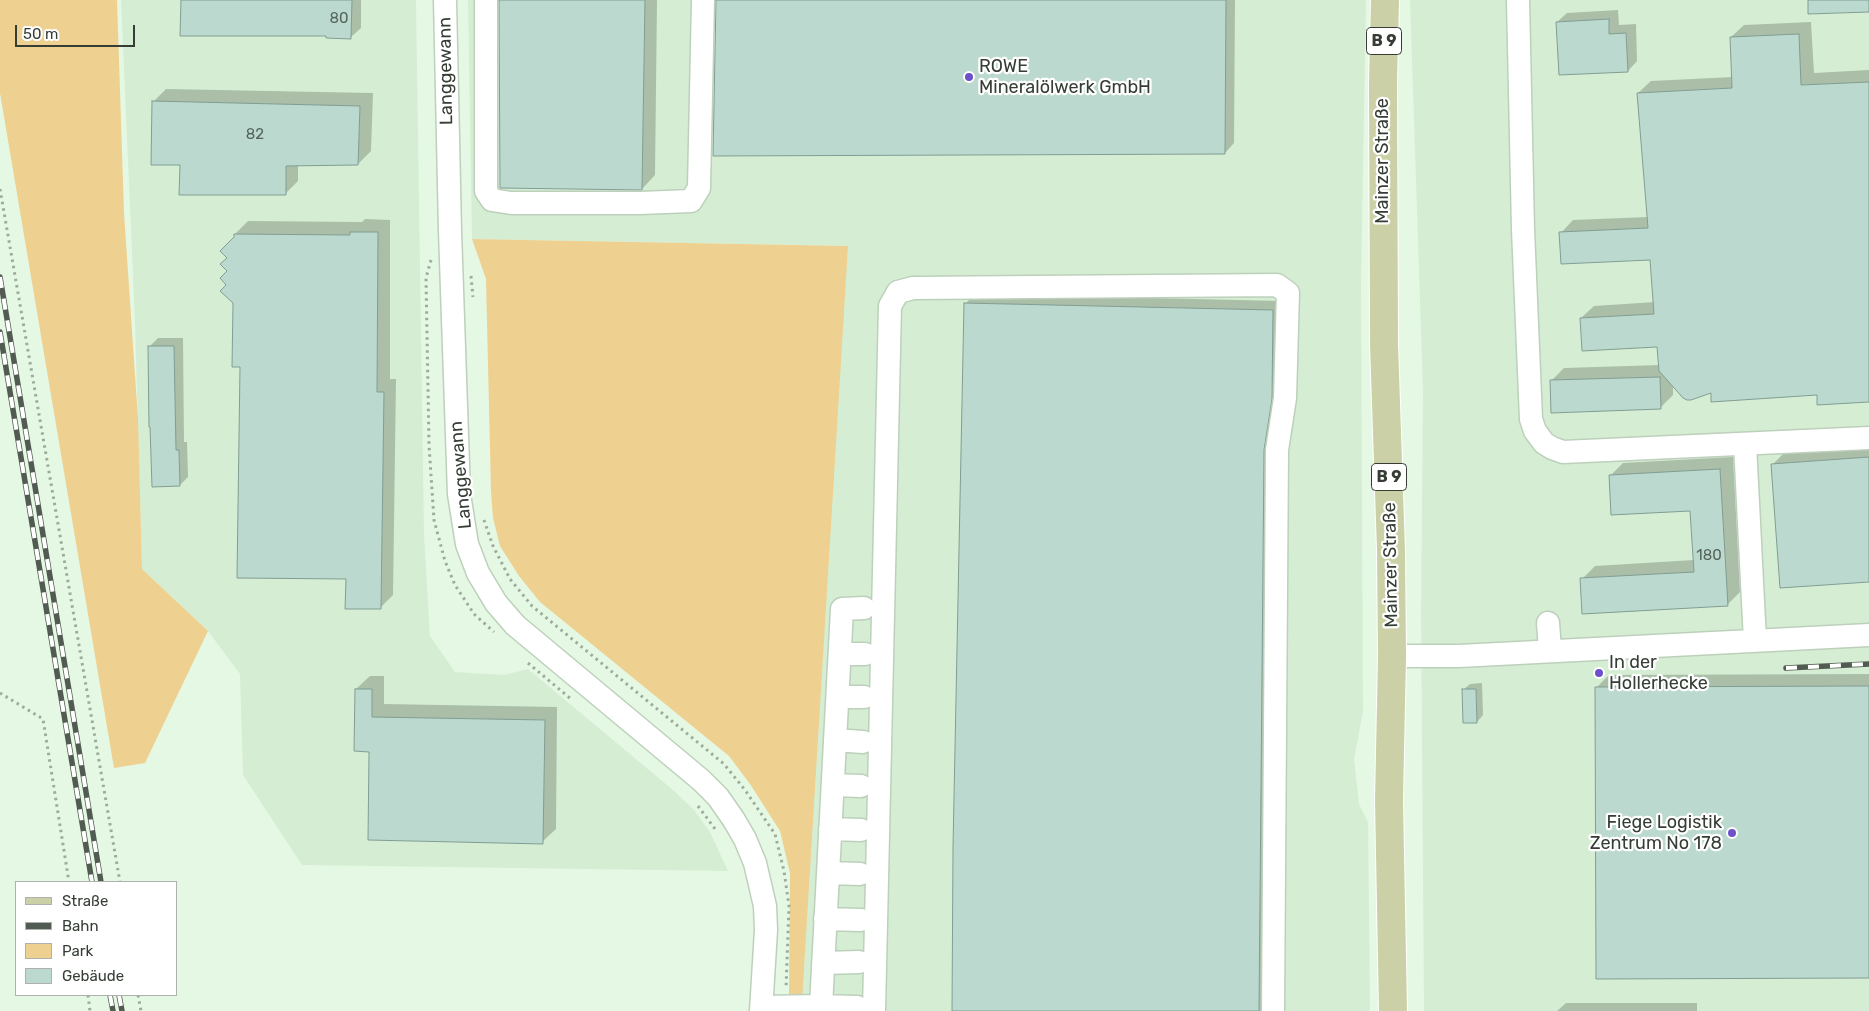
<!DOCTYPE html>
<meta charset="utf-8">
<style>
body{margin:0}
#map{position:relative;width:1869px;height:1011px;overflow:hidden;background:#e5f8e3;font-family:Rubik,sans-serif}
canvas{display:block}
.legend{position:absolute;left:15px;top:881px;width:162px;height:115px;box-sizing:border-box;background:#fff;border:1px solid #aeb1ae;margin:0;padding:6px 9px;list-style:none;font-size:15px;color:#353d35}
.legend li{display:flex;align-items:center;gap:10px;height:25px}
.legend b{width:25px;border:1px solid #aeb1ae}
.scale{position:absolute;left:15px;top:25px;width:120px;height:22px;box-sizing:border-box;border:2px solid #353d35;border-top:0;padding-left:6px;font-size:15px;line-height:18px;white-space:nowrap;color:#353d35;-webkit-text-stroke:4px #fff;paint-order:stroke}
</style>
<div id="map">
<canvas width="1869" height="1011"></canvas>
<ul class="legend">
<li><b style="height:6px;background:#cbd0a6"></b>Straße</li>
<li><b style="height:6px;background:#525b51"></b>Bahn</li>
<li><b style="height:14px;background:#eed091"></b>Park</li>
<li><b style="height:14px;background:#bbd9cf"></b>Gebäude</li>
</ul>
<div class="scale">50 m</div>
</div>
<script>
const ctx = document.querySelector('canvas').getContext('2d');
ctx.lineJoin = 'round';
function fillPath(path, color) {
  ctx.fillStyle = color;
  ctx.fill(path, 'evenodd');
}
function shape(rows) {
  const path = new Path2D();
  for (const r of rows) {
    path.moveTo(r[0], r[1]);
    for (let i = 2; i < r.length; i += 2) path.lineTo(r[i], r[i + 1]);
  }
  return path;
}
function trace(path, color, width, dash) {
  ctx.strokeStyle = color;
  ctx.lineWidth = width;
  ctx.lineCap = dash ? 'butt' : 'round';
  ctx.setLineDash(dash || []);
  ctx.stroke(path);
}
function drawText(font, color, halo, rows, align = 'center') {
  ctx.font = font + ' Rubik,sans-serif';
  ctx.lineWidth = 4.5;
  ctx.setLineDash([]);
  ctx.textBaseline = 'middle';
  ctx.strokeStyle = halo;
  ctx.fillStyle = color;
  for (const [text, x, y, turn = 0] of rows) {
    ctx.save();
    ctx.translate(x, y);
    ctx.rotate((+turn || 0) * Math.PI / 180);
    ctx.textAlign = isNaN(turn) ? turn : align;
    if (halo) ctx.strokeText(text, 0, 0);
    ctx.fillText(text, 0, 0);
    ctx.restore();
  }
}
fillPath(shape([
 [121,0,416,0,424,534,430,636,455,672,504,675,528,669,673,790,694,810,710,832,728,871,302,865,243,775,240,674,208,631,142,569,135,323],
 [468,0,1366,0,1361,283,1363,712,1354,759,1359,804,1368,822,1370,1011,788,1011,848,246,472,239],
 [1410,0,1869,0,1869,1011,1424,1011,1421,611,1423,392]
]), '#d5eed3');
fillPath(shape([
 [0,0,117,0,124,213,138,419,142,569,208,631,145,763,114,768,0,93],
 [472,239,848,246,802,1001,789,1001,790,873,780,831,750,784,729,756,540,602,519,576,500,546,493,518,491,492,486,279]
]), '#eed091');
fillPath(shape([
 [327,0,361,0,361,28,351,37],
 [500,0,657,0,655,175,642,189],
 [717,0,1235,0,1234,143,1225,153],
 [1618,10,1619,25,1636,24,1637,61,1628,71,1557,22,1567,13],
 [1811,22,1814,73,1869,70,1869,401,1818,394,1712,391,1673,385,1673,395,1660,408,1551,381,1564,368,1660,365,1658,346,1581,318,1594,306,1655,302,1651,258,1561,233,1573,220,1648,217,1638,93,1651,81,1733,77,1731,37,1744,25],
 [166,89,373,93,371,151,358,164,298,164,298,181,285,194,181,164,153,102],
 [365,219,390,220,390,379,396,379,393,595,380,608,347,578,242,366,234,302,228,285,228,257,235,234,248,221,362,222],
 [975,294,1282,301,1268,1011,953,1011,965,304],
 [158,338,183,338,184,442,187,442,188,477,180,485,149,347],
 [1869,446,1869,580,1772,465,1785,452],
 [1733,457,1740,592,1727,605,1582,579,1595,566,1694,560,1692,509,1610,476,1623,463],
 [1869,674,1869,977,1596,688,1609,675],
 [370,676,384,676,384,704,557,707,556,829,542,842,370,750,356,689],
 [1482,683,1483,715,1477,722,1463,690,1470,684],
 [1566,1003,1697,1003,1697,1011,1557,1011]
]), '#0003');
const building = shape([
 [181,0,352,0,351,39,326,38,326,36,180,36,181,0],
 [499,0,645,0,642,190,500,188,499,0],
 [716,0,1226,0,1225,154,713,156,716,0],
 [1808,0,1869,0,1869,12,1808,14,1808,0],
 [1609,19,1609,34,1626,33,1628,72,1559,75,1556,22,1609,19],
 [1799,34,1801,85,1869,82,1869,402,1817,405,1817,395,1711,402,1711,393,1691,400,1687,400,1683,398,1659,371,1657,347,1582,351,1580,318,1654,314,1650,260,1561,264,1559,232,1648,228,1637,93,1732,88,1730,37,1799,34],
 [152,101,360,106,358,165,286,166,286,195,179,195,180,165,151,165,152,101],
 [350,232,378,232,377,392,384,392,381,609,345,609,346,579,237,578,240,367,232,367,233,303,220,291,226,285,220,278,227,271,220,264,227,258,220,251,234,237,234,234,350,235,350,232],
 [964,303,1273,310,1272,399,1264,450,1259,1011,952,1011,953,847,964,303],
 [148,346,174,346,176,450,179,450,180,486,152,487,150,427,149,427,148,346],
 [1660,377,1661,409,1551,413,1550,380,1660,377],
 [1869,457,1869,582,1780,588,1771,464,1869,457],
 [1720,469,1728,606,1582,614,1580,578,1694,572,1690,511,1611,515,1609,475,1720,469],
 [1869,686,1869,978,1596,979,1595,687,1869,686],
 [355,689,372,689,372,717,545,720,543,844,368,840,369,752,354,751,355,689],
 [1462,689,1476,689,1477,723,1463,723,1462,689]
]);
fillPath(building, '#bbd9cf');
trace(building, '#829e94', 1);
const minor = shape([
 [445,0,450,231,459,494,467,544,478,573,496,603,515,625,701,780,718,797,734,820,745,839,755,863,765,906,766,930,761,1011],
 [486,0,486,191,492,200,511,203,640,203,691,201,699,188,703,0],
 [1518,0,1523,229,1531,419,1535,431,1544,443,1552,448,1563,452,1869,438],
 [1745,444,1755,641],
 [1548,623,1550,650],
 [840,654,865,654],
 [1392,656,1459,656,1869,635],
 [838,697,864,697],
 [835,740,863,742],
 [833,785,861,786],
 [830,829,861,830],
 [828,873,860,874],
 [825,919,861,920],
 [823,963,859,962],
 [821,1006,857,1007],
 [762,1007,821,1006,842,609,864,608],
 [874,1011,890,306,898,292,913,288,1277,285,1288,293,1285,398,1277,450,1273,1011]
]);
const major = shape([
 [1385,0,1383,82,1384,344,1391,550,1392,656,1389,800,1393,1011]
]);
trace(minor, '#bdd0bb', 25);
trace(major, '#fff', 30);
trace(shape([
 [0,189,120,882],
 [431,260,426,278,429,445,434,520,445,561,455,585,474,614,494,632],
 [471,276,473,297],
 [484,520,493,546,510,579,532,606,724,764,745,790,775,834,784,871,789,906,786,989],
 [528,663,571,699],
 [0,693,43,719,69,882],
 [698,806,715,829],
 [88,995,90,1011],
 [138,995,141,1011]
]), '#9dab9c', 3, [2.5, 4]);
trace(minor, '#fff', 22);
trace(major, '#cbd0a6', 28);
const rail = shape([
 [0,277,101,882],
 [0,332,92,882],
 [1786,668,1869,664],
 [110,995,113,1011],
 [119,995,122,1011]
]);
trace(rail, '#525b51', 5.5);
trace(rail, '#fff', 4, [11]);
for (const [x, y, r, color] of [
 [969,77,5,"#6c51cb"],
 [1599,673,5,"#6c51cb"],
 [1732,833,5,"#6c51cb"]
]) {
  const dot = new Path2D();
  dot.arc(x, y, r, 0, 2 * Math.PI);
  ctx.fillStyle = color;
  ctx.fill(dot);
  trace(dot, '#fff', 2);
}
drawText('15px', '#56645c', null, [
 ["80",339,19],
 ["82",255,135],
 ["180",1709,556]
]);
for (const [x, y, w] of [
 [1384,41,35],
 [1389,477,35]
]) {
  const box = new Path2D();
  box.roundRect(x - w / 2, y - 13.5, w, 27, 4);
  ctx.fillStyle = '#fff';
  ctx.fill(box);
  trace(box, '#353d35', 1);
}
drawText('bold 16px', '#353d35', null, [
 ["B 9",1384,41],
 ["B 9",1389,477]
]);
drawText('18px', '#353d35', '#fff', [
 ["ROWE",979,67],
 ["Mineralölwerk GmbH",979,88],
 ["In der",1609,663],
 ["Hollerhecke",1609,684],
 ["Fiege Logistik",1722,823,"right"],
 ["Zentrum No 178",1722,844,"right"]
], 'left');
drawText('18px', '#353d35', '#fff', [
 ["Langgewann",446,71,-91],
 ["Mainzer Straße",1383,161,-90],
 ["Langgewann",461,475,-95],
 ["Mainzer Straße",1391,565,-91]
]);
</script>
